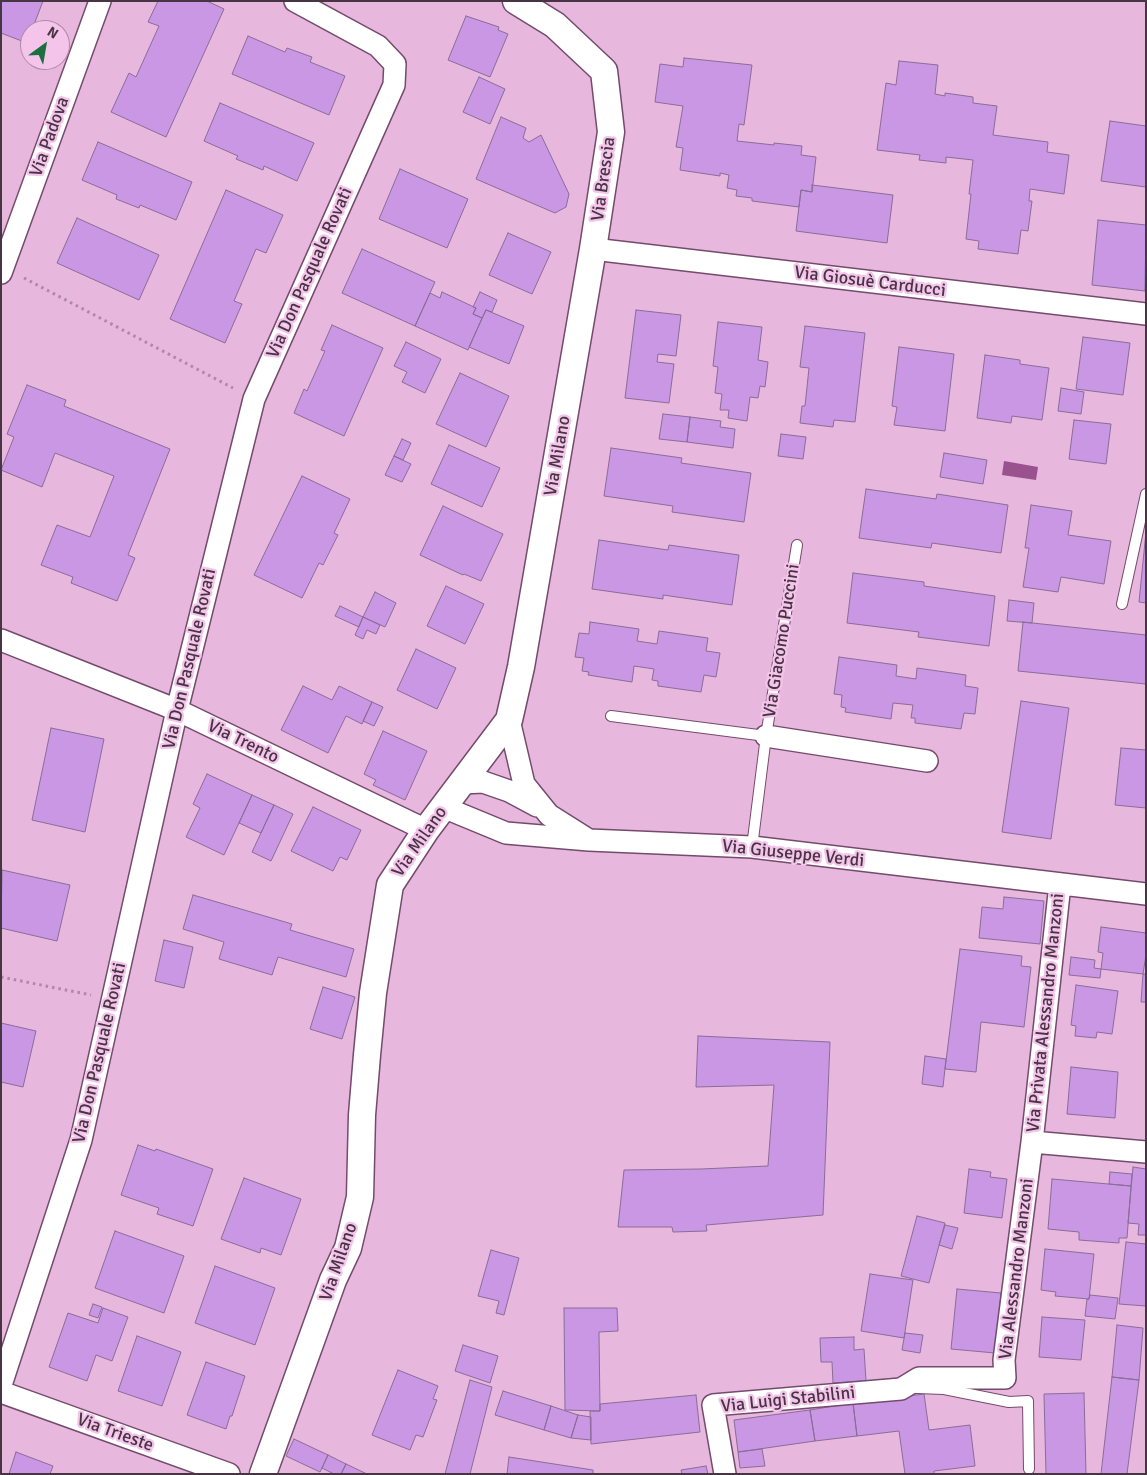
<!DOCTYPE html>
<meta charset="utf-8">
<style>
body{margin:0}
#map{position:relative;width:1147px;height:1475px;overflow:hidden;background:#e7b7dd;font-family:Signika,sans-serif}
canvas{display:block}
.frame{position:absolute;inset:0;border:2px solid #483544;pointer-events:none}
.north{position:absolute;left:20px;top:20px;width:50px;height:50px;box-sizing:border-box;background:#f4c4ea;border:1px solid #af8ba8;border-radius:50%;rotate:32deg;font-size:14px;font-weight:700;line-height:20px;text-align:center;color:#483544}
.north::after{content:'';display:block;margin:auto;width:18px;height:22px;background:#1d6f40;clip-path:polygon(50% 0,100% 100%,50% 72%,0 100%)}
</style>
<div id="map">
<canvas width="1147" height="1475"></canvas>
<div class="frame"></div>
<div class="north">N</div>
</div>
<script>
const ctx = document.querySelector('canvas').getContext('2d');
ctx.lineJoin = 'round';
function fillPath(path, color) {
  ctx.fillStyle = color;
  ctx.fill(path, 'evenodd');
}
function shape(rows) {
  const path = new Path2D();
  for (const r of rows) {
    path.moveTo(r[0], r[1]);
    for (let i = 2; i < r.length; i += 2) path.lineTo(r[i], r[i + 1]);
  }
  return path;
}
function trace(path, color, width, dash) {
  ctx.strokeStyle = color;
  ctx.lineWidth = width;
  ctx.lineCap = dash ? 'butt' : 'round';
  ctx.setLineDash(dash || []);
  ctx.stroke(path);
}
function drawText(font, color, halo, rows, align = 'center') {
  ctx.font = font + ' Signika,sans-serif';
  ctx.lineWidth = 4.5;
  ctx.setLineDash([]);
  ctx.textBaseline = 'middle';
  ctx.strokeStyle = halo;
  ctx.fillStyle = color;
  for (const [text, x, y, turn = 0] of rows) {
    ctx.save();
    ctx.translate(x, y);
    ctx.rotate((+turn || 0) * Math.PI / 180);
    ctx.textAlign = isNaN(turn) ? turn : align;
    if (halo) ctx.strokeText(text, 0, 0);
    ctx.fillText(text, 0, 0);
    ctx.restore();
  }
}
fillPath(shape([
 [1004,461,1038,467,1036,480,1002,475]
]), '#99528d');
const building = shape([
 [1,1,43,1,32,30,30,30,27,43,1,33,1,1],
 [158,1,207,1,224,9,166,137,111,112,129,73,136,77,159,26,148,22,158,1],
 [466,16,499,27,498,30,508,34,490,77,448,60,466,16],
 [248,36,285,52,287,48,312,57,310,62,345,76,329,115,232,74,248,36],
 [684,58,752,65,744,125,739,124,737,141,774,145,774,143,802,146,801,155,816,157,812,192,801,190,799,207,752,201,752,198,736,196,737,190,727,188,729,175,720,173,720,176,680,170,683,148,676,147,683,106,655,102,660,64,683,67,684,58],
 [899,61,938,65,935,94,945,96,945,93,973,97,973,103,997,106,993,135,1048,142,1047,152,1069,155,1064,194,1030,189,1029,201,1032,201,1028,231,1021,230,1018,254,978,249,979,241,966,239,971,194,969,194,973,160,946,157,946,163,919,160,920,155,877,150,886,83,896,85,899,61],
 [479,77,505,89,490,124,463,112,479,77],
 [220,103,314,143,297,181,264,166,263,170,236,159,238,156,204,141,220,103],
 [501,117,526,128,523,138,529,142,541,135,569,194,566,207,555,213,476,179,501,117],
 [1110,121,1146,126,1146,187,1101,181,1110,121],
 [98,142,192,182,176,220,140,205,139,208,116,199,117,195,82,180,98,142],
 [400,169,468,199,447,248,379,219,400,169],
 [812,185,893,195,887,243,796,231,801,190,812,192,812,185],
 [226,190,283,215,266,253,256,249,234,301,242,304,225,343,170,319,226,190],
 [77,218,159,255,139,300,57,263,77,218],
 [1098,220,1146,225,1145,291,1092,285,1098,220],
 [508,233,551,252,532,294,489,275,508,233],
 [362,249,435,282,415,326,342,293,362,249],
 [442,292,476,308,473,314,482,318,468,350,415,326,430,293,440,298,442,292],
 [480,292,497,300,492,312,486,310,482,318,473,314,476,308,473,307,480,292],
 [486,310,524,326,509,364,469,347,486,310],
 [636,310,681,315,676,356,658,354,657,362,674,364,669,403,625,398,636,310],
 [718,322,762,327,758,360,768,362,765,387,760,386,758,398,750,397,747,421,728,418,729,410,720,410,722,394,715,393,718,367,713,366,718,322],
 [332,325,383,348,344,436,294,413,304,389,307,391,325,351,321,350,332,325],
 [805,326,865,333,855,422,834,420,833,427,800,423,802,406,805,406,809,368,800,367,805,326],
 [1083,337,1130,343,1123,395,1076,389,1083,337],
 [406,342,441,359,425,393,402,382,407,372,394,366,406,342],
 [899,347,954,354,945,431,894,425,897,407,892,406,899,347],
 [985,355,1020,360,1020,364,1049,368,1042,420,1012,416,1011,423,977,418,985,355],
 [460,373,509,396,486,447,436,424,460,373],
 [27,385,66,400,64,406,170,449,128,555,135,558,117,601,71,583,73,577,41,565,57,525,90,537,114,476,55,453,42,487,1,470,14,437,7,434,27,385],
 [1061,388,1084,392,1081,414,1058,411,1061,388],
 [663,414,690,417,687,442,659,439,663,414],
 [690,417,721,421,720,427,735,429,733,448,687,442,690,417],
 [1074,420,1111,424,1106,464,1069,459,1074,420],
 [781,434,806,437,803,459,778,456,781,434],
 [402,439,411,443,403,460,394,456,402,439],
 [449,445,500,468,482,507,431,484,449,445],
 [611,448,682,458,681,463,751,473,744,522,672,512,673,506,604,496,611,448],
 [944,453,987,460,983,484,940,477,944,453],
 [394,456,411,464,402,482,385,475,394,456],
 [302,476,350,499,334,533,338,535,323,565,319,563,302,598,254,575,302,476],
 [866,489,936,499,937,494,1008,505,1001,553,932,543,931,548,859,538,866,489],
 [1031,505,1072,511,1068,535,1111,541,1104,584,1061,577,1058,592,1023,587,1029,548,1025,548,1031,505],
 [443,506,503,534,481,581,464,574,463,575,420,555,443,506],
 [1146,532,1146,603,1139,602,1146,532],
 [599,540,668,550,669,545,739,555,732,605,663,595,663,599,592,589,599,540],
 [853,573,924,582,924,586,995,596,989,646,918,637,919,632,847,623,853,573],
 [446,586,484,604,465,644,427,626,446,586],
 [375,592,396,603,385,627,363,617,375,592],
 [1009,600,1034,603,1032,623,1007,621,1009,600],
 [340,606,363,617,359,627,335,616,340,606],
 [363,617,380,625,376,634,367,630,363,639,355,635,363,617],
 [590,622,639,629,637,641,657,644,659,631,708,638,706,651,720,653,716,677,704,675,701,692,658,686,658,681,652,680,654,669,634,666,632,682,588,675,589,672,582,671,584,658,575,657,579,633,589,634,590,622],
 [1023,622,1146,635,1146,684,1018,671,1023,622],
 [416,649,456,668,437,709,397,690,416,649],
 [839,657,897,665,896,676,916,679,917,668,966,675,965,686,978,688,975,714,964,713,961,729,915,723,915,718,911,718,913,705,893,703,891,719,845,712,846,708,841,707,842,695,834,694,839,657],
 [303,686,332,700,339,686,372,702,362,724,346,716,328,753,281,730,303,686],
 [1021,701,1069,708,1051,839,1002,832,1021,701],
 [372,702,383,707,374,726,363,721,372,702],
 [51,728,104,739,85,832,32,820,51,728],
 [383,731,427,751,405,800,373,785,376,780,364,774,383,731],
 [1121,748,1146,750,1146,808,1115,805,1121,748],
 [207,774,252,795,224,855,186,837,200,808,193,804,207,774],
 [252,795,274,805,261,833,239,823,252,795],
 [274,805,293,814,271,861,252,852,274,805],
 [313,807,361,830,347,860,340,857,333,871,291,851,313,807],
 [2,870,70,885,57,941,1,928,2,870],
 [193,895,292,924,290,930,354,949,346,977,278,957,272,975,219,959,224,942,183,929,193,895],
 [1004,897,1044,901,1040,944,979,938,982,907,1003,909,1004,897],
 [1101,927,1146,933,1146,955,1143,974,1101,969,1103,953,1098,952,1101,927],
 [164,940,193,947,184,988,155,981,164,940],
 [960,949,1022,956,1021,966,1031,967,1024,1027,981,1022,976,1072,945,1069,960,949],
 [1071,957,1095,960,1094,968,1101,969,1100,978,1069,975,1071,957],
 [1143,974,1146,974,1146,1002,1141,1002,1143,974],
 [1076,985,1118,991,1112,1034,1097,1032,1096,1038,1075,1036,1076,1026,1071,1025,1076,985],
 [323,987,355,997,342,1039,310,1029,323,987],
 [1,1023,36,1031,23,1087,1,1082,1,1023],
 [698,1036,830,1042,823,1215,706,1225,707,1231,673,1232,672,1227,618,1227,624,1170,701,1169,768,1166,774,1085,696,1087,698,1036],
 [925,1056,946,1059,943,1087,922,1084,925,1056],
 [1071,1067,1118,1072,1115,1118,1067,1114,1071,1067],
 [138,1145,155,1151,156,1149,213,1169,193,1226,157,1214,159,1208,121,1195,138,1145],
 [1133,1167,1146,1169,1146,1235,1138,1235,1139,1224,1128,1223,1133,1167],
 [969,1169,991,1172,990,1177,1007,1179,1002,1218,964,1213,969,1169],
 [1110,1172,1132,1174,1131,1186,1109,1184,1110,1172],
 [244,1178,301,1199,281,1255,261,1248,260,1253,221,1239,244,1178],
 [1052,1179,1131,1186,1127,1238,1119,1238,1119,1243,1079,1240,1079,1232,1048,1229,1052,1179],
 [917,1216,945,1223,929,1283,901,1276,917,1216],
 [945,1225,958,1228,952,1249,939,1245,945,1225],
 [115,1231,184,1256,164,1313,95,1288,115,1231],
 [1126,1242,1146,1244,1146,1306,1119,1304,1126,1242],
 [1045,1249,1094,1254,1089,1299,1055,1296,1056,1292,1041,1290,1045,1249],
 [491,1250,519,1258,504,1315,496,1313,499,1301,478,1296,491,1250],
 [215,1266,275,1288,255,1345,195,1323,215,1266],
 [870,1274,913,1280,904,1338,861,1331,870,1274],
 [957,1289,1001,1293,995,1353,951,1349,957,1289],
 [1090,1295,1118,1298,1115,1319,1085,1316,1087,1299,1089,1299,1090,1295],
 [93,1304,102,1307,98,1318,89,1315,93,1304],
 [103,1308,128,1317,112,1361,96,1355,87,1381,49,1367,68,1313,98,1323,103,1308],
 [564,1308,617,1308,618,1331,599,1332,600,1411,565,1410,564,1308],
 [1042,1317,1085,1320,1081,1360,1039,1357,1042,1317],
 [1117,1325,1143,1328,1139,1380,1112,1377,1117,1325],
 [905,1333,923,1335,920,1353,902,1350,905,1333],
 [137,1336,181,1352,162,1406,118,1391,137,1336],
 [854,1337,854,1350,864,1349,866,1381,833,1383,832,1362,821,1362,820,1338,854,1337],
 [463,1345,498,1356,490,1383,455,1371,463,1345],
 [206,1362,245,1376,232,1416,230,1416,226,1429,187,1415,206,1362],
 [398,1370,438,1386,433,1399,437,1400,423,1437,416,1435,410,1450,372,1435,398,1370],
 [1112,1377,1139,1380,1127,1474,1101,1474,1112,1377],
 [470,1380,492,1387,470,1474,445,1474,470,1380],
 [503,1391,551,1406,544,1430,495,1415,503,1391],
 [1084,1393,1086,1474,1046,1474,1044,1394,1084,1393],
 [924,1394,929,1430,970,1425,975,1466,934,1471,934,1474,905,1474,899,1431,857,1436,853,1403,924,1394],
 [696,1395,700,1432,591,1444,590,1411,600,1411,600,1404,696,1395],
 [853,1403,857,1436,815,1441,810,1410,853,1403],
 [551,1406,578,1415,571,1438,544,1430,551,1406],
 [810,1410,815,1441,738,1452,734,1420,810,1410],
 [578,1415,591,1417,591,1440,571,1438,578,1415],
 [294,1439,328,1455,320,1472,286,1456,294,1439],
 [762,1449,765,1466,740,1468,738,1452,762,1449],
 [16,1452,53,1466,50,1474,9,1474,16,1452],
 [328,1455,346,1464,341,1474,334,1474,322,1468,328,1455],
 [509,1457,593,1470,593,1474,507,1474,509,1457],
 [346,1464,367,1474,341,1474,346,1464],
 [706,1466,708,1474,682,1474,681,1470,706,1466]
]);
fillPath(building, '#ca97e5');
trace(building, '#896c98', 1);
const service = shape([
 [1122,604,1146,494],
 [611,716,766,736],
 [752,847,766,736,797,545],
 [917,1388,944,1389,1009,1402,1028,1401,1029,1469]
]);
const minor = shape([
 [593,249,1146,314],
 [1,273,100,1],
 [1,640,177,710,426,830],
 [509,720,524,784,549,815,587,839],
 [766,736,927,761],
 [462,783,483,782,509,791,537,806],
 [443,807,506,833,589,840,752,847,1146,894],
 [1032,1142,1146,1152],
 [1,1385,81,1140,177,710,254,399,394,85,395,64,378,46,295,1],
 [1,1392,229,1474],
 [725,1474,713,1405,901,1389,919,1378,1005,1378,1004,1360,1032,1142,1060,884]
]);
const tertiary = shape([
 [263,1474,333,1280,348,1248,360,1197,362,1115,367,1055,373,993,390,885,426,830,509,720,521,667,593,249,611,132,604,71,555,25,516,1]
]);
trace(service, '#744b6c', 12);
trace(minor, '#744b6c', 24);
trace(tertiary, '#744b6c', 29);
trace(shape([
 [24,278,233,388],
 [1,977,91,995]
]), '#ae88a6', 3, [2.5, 4]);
trace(service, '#fff', 10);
trace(minor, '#fff', 21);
trace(tertiary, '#fff', 26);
drawText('18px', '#483544', '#f4c4ea', [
 ["Via Padova",50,137,-70],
 ["Via Brescia",604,179,-82],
 ["Via Don Pasquale Rovati",310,273,-66],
 ["Via Giosuè Carducci",870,282,7],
 ["Via Milano",558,456,-80],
 ["Via Giacomo Puccini",782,641,-81],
 ["Via Don Pasquale Rovati",190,659,-77],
 ["Via Trento",243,742,26],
 ["Via Milano",420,842,-55],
 ["Via Giuseppe Verdi",793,854,6],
 ["Via Privata Alessandro Manzoni",1046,1013,-84],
 ["Via Don Pasquale Rovati",100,1053,-77],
 ["Via Milano",339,1262,-71],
 ["Via Alessandro Manzoni",1017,1269,-83],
 ["Via Luigi Stabilini",788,1400,-6],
 ["Via Trieste",115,1433,20]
]);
</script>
